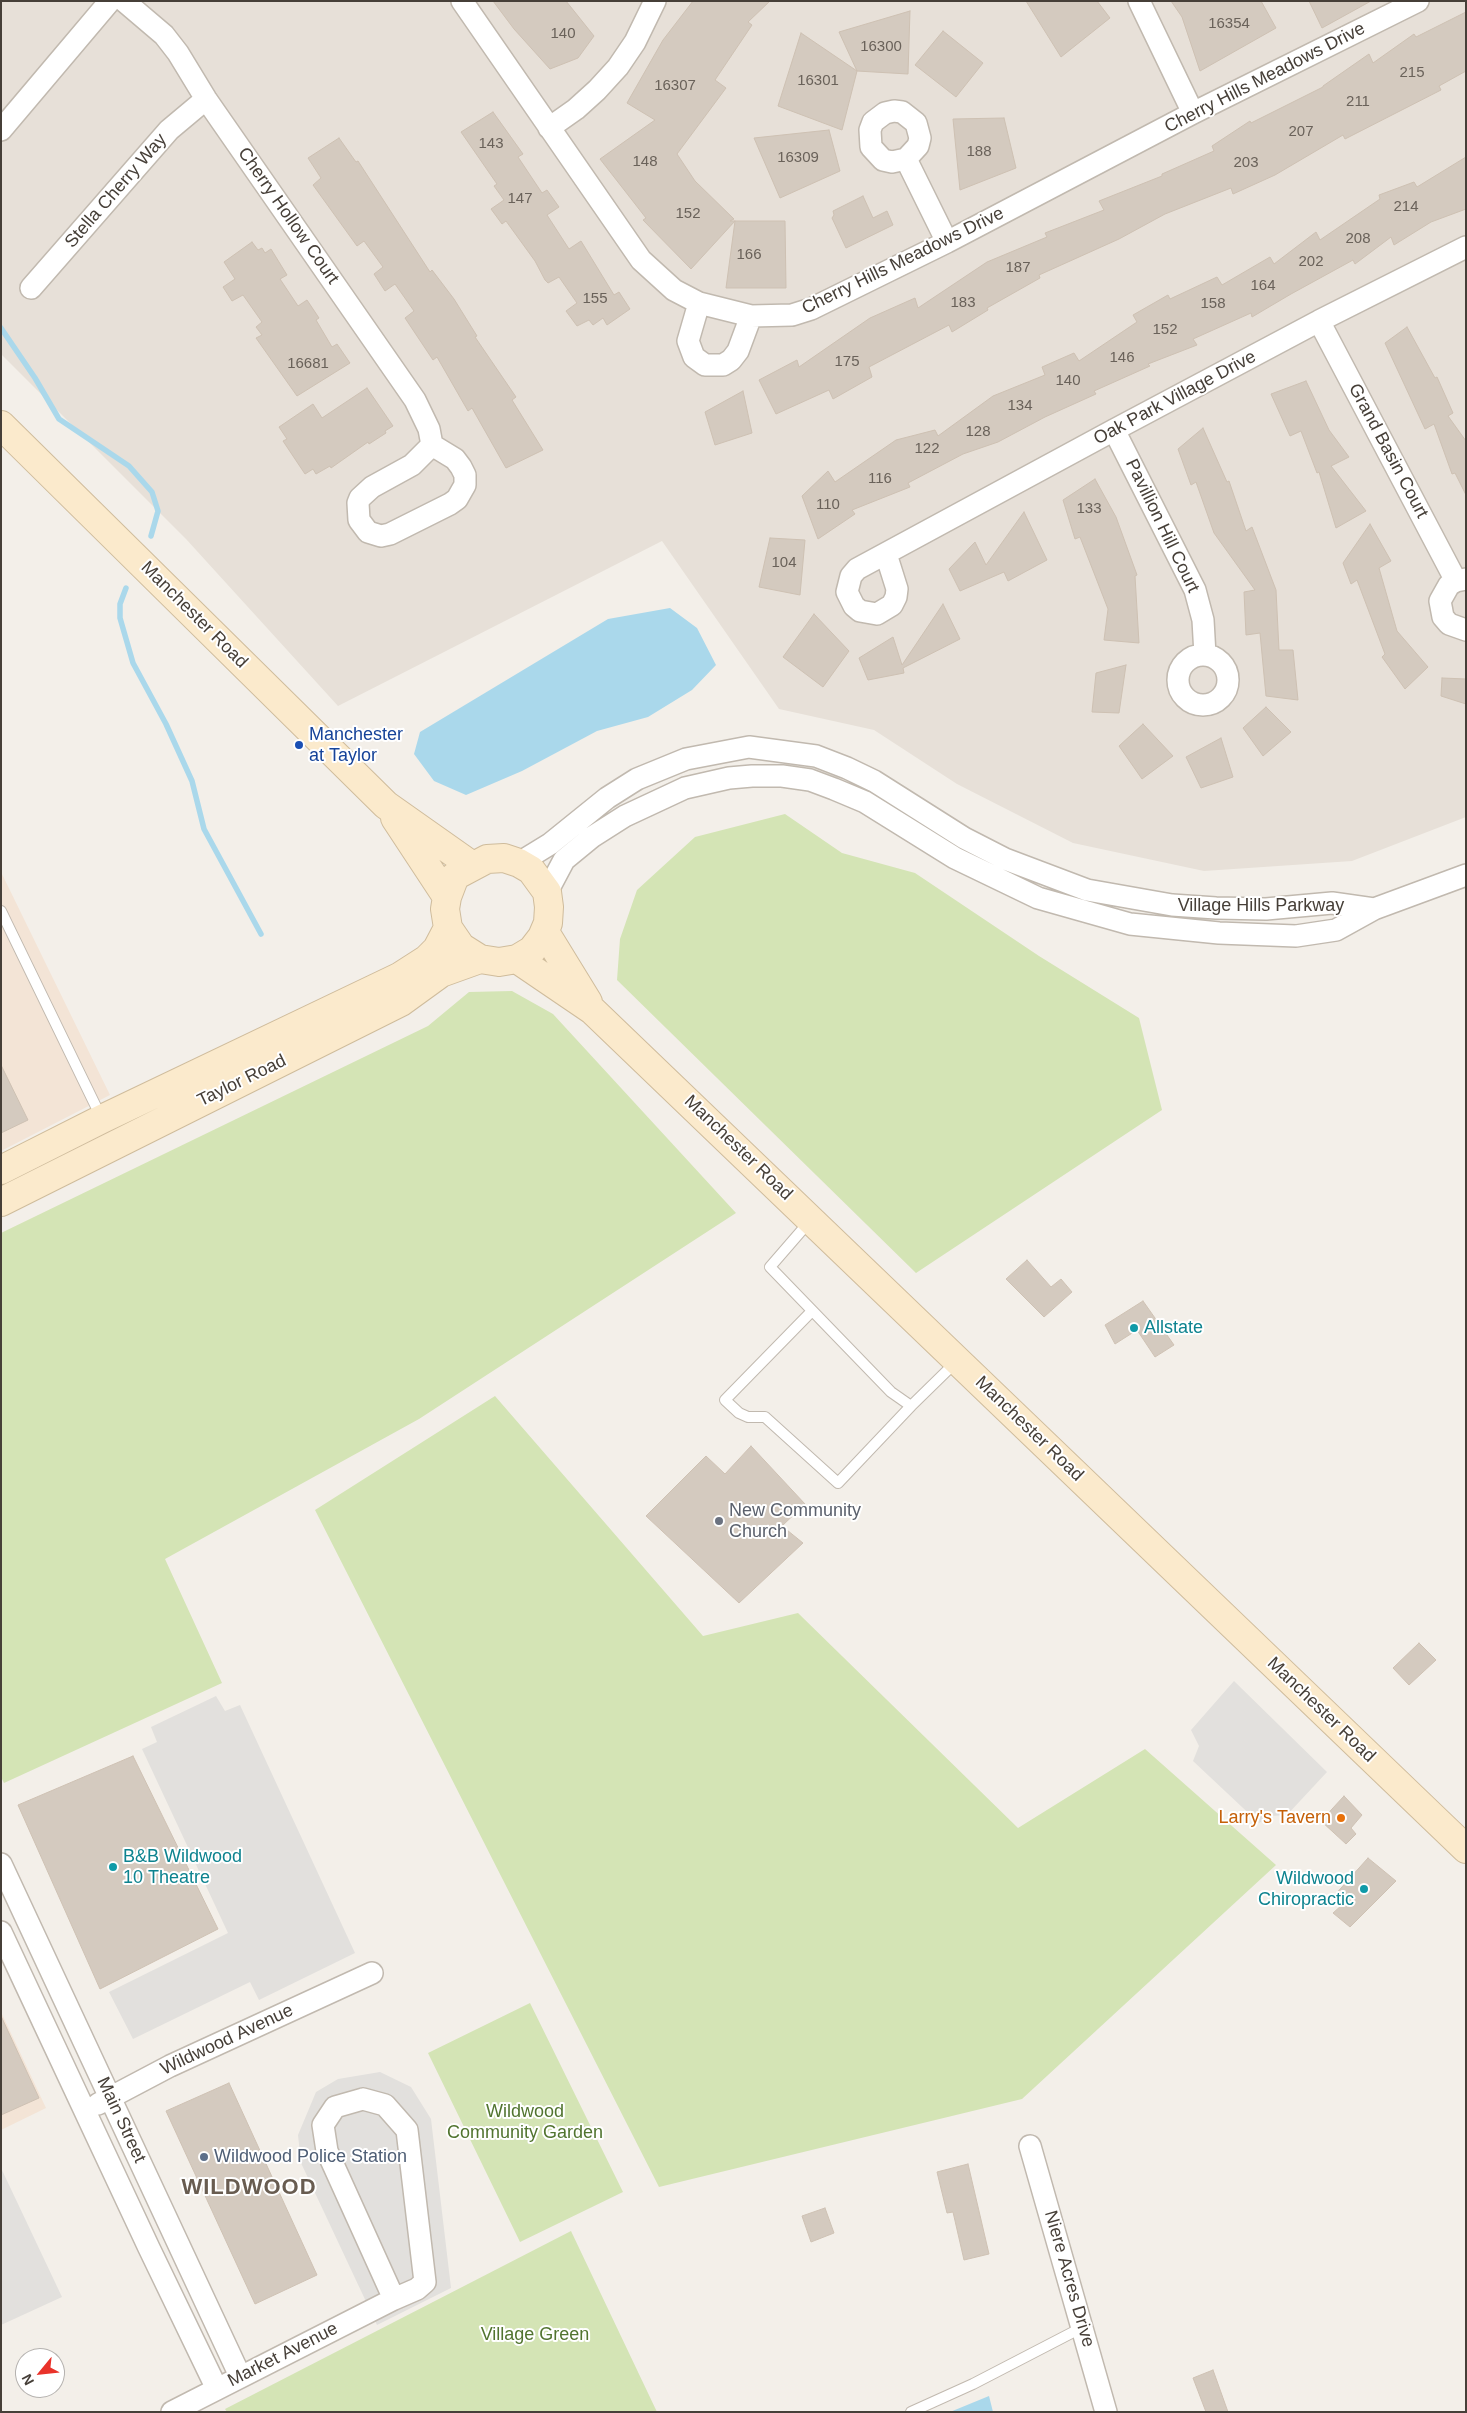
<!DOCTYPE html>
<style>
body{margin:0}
#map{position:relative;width:1467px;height:2413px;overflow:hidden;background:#f3efe9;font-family:Arial,sans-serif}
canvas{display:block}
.frame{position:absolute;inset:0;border:2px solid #463f38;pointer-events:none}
.north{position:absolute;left:15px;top:2348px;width:50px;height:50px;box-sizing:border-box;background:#fff;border:1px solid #b5b2af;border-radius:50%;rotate:242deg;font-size:14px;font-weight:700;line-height:20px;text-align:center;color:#463f38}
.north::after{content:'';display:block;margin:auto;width:18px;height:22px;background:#e9322a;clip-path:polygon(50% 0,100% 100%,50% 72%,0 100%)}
</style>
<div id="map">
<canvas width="1467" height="2413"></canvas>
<div class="frame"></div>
<div class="north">N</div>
</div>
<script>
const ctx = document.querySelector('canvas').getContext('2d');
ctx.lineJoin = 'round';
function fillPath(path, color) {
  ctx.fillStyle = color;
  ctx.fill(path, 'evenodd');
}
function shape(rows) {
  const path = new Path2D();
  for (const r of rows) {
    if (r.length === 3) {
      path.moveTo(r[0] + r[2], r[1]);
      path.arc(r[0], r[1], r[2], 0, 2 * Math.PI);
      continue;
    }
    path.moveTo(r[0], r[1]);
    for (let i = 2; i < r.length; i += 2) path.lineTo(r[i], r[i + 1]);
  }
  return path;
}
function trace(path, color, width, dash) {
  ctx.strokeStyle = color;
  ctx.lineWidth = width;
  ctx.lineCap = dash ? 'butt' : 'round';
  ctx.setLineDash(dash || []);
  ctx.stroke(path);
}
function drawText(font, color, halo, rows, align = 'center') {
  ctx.font = font + ' Arial,sans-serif';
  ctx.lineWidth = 4;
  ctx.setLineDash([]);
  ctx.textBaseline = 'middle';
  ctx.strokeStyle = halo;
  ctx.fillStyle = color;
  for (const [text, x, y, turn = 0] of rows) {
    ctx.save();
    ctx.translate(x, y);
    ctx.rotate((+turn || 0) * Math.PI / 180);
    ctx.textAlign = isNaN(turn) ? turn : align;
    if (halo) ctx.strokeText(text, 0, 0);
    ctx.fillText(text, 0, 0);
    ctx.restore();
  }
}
fillPath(shape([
 [1,1,1466,1,1466,817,1352,861,1204,871,1073,843,957,784,874,730,779,709,662,541,338,706,186,539,1,354]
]), '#e7e0d8');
fillPath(shape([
 [1,872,110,1095,1,1151],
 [1,2012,46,2108,1,2130]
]), '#f3e4d6');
fillPath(shape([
 [785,814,842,853,915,873,1039,956,1139,1018,1162,1110,916,1273,617,980,620,939,637,890,695,837],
 [512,991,553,1014,736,1213,419,1419,165,1559,222,1683,4,1783,1,1777,1,1233,428,1026,469,992],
 [495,1396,703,1636,798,1613,1018,1828,1145,1749,1276,1865,1022,2099,659,2187,315,1510],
 [530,2003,623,2192,520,2242,428,2053],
 [571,2231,657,2412,227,2412,225,2409]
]), '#d4e4b5');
fillPath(shape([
 [1234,1681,1327,1772,1287,1815,1271,1816,1259,1823,1193,1761,1199,1746,1191,1730],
 [216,1696,225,1711,240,1705,355,1953,259,2000,250,1982,133,2039,109,1992,228,1933,142,1749,157,1742,151,1727],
 [380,2072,411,2087,431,2119,451,2288,377,2325,301,2163,298,2135,316,2092,338,2079],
 [1,2168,62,2297,1,2325]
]), '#e2e0dd');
fillPath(shape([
 [670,608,697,628,716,665,692,690,648,717,597,731,522,771,466,795,434,781,414,754,420,732,608,619],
 [989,2396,993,2412,950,2412]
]), '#aad8eb');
trace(shape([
 [1,328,35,378,59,419,129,466,152,492,158,511,151,536],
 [126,588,120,604,120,618,133,663,166,724,192,781,204,829,261,934]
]), '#aad8eb', 5.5);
const building = shape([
 [493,1,566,1,594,36,578,58,550,69,514,29,493,1],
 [693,1,770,1,748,22,752,25,715,80,726,88,677,154,695,181,734,219,730,221,735,221,691,269,643,220,646,218,600,159,655,120,627,103,663,40,693,1],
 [1026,1,1097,1,1110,18,1061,57,1026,1],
 [1171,1,1261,1,1276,28,1200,71,1182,17,1171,1],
 [1309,1,1371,1,1322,28,1309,1],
 [910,11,908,74,857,71,839,32,910,11],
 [1466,12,1466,71,1439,86,1441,90,1345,139,1343,135,1275,175,1233,194,1231,188,1165,214,1119,239,1039,275,1040,278,987,308,988,310,952,332,949,325,869,367,872,377,833,399,829,390,776,414,759,380,797,360,799,367,870,318,915,298,918,308,987,262,1047,237,1045,233,1104,210,1099,201,1162,176,1162,174,1214,151,1212,146,1250,121,1251,123,1323,87,1323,86,1369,54,1373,63,1414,34,1416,37,1466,12],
 [943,31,983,63,956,97,915,65,943,31],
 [801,33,857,71,842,130,778,106,801,33],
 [493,112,523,154,518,157,542,193,547,190,559,207,547,215,569,249,581,241,614,295,619,292,630,309,607,325,603,318,593,325,589,320,577,326,566,311,577,303,559,277,548,283,545,280,535,261,506,221,502,224,491,209,504,200,494,186,497,184,461,132,493,112],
 [1004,118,1016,168,960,190,953,119,1004,118],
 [829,130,840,171,780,198,754,138,829,130],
 [339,138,356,162,358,161,430,272,432,270,454,299,477,336,475,337,516,397,512,400,543,450,506,468,472,408,468,411,437,357,433,360,405,318,414,311,395,284,385,291,374,274,383,267,364,241,357,246,313,185,321,178,308,158,339,138],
 [1466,157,1466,209,1431,222,1394,245,1391,237,1355,264,1353,260,1291,294,1252,317,1251,313,1193,339,1197,345,1148,364,1150,366,1094,391,1096,394,1045,417,998,442,963,454,908,483,910,487,852,510,855,514,818,539,802,496,828,471,835,482,896,440,935,430,938,436,993,396,1045,375,1042,367,1074,353,1079,361,1137,322,1133,315,1168,295,1170,299,1217,277,1222,285,1270,257,1274,264,1316,232,1320,240,1380,199,1379,195,1414,182,1417,187,1466,157],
 [863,196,873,218,887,211,893,225,846,248,832,218,834,215,833,211,863,196],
 [735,221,785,221,786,288,726,288,735,221],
 [252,242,258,250,262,248,265,253,271,249,287,275,280,279,298,306,307,300,319,318,316,320,332,347,337,344,350,363,297,396,256,338,262,335,256,327,262,322,243,295,232,301,223,287,235,279,224,262,252,242],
 [1407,327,1435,378,1437,377,1453,413,1448,416,1466,441,1466,495,1455,473,1452,474,1434,424,1425,429,1385,343,1407,327],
 [1306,381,1329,430,1349,457,1331,466,1366,511,1336,528,1319,472,1317,473,1301,431,1290,436,1271,394,1306,381],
 [367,388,393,426,385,431,386,433,369,444,368,442,331,468,330,466,316,474,313,469,305,474,283,441,287,439,279,427,313,404,322,418,367,388],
 [743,391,752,433,715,445,705,412,743,391],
 [1203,428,1227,482,1229,481,1246,531,1252,527,1276,590,1279,650,1293,650,1298,700,1266,696,1260,633,1246,635,1244,592,1255,590,1214,533,1196,482,1191,485,1178,449,1203,428],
 [1095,479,1116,517,1137,575,1135,576,1139,643,1104,640,1108,609,1080,537,1075,539,1063,500,1095,479],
 [1024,512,1047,560,1008,581,1004,572,960,591,949,569,975,542,986,565,1024,512],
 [1370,524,1391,561,1379,568,1397,631,1428,667,1405,689,1382,657,1385,654,1357,580,1351,584,1343,563,1370,524],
 [770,538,805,540,800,595,759,587,770,538],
 [943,604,960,639,903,668,904,673,868,680,859,658,893,637,902,665,943,604],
 [814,614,849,651,823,687,783,657,814,614],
 [1126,665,1119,713,1092,712,1096,673,1126,665],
 [1442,678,1466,679,1466,704,1441,696,1442,678],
 [1266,707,1291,732,1263,756,1243,728,1266,707],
 [1143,724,1173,756,1142,779,1119,746,1143,724],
 [1221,738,1233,777,1201,788,1186,757,1221,738],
 [1,1065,28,1120,1,1133,1,1065],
 [1027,1260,1051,1287,1061,1279,1072,1292,1044,1317,1006,1279,1027,1260],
 [1143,1301,1174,1345,1155,1357,1137,1330,1115,1344,1105,1325,1143,1301],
 [751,1446,805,1504,782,1526,803,1543,739,1603,646,1516,706,1456,725,1474,751,1446],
 [1419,1643,1436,1660,1409,1685,1393,1668,1419,1643],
 [133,1756,218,1929,100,1989,18,1805,133,1756],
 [1344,1796,1362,1815,1351,1828,1356,1834,1346,1844,1321,1821,1344,1796],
 [1368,1858,1396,1881,1350,1927,1333,1913,1342,1905,1333,1897,1368,1858],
 [1,2016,39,2098,1,2115,1,2016],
 [229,2083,317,2275,255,2304,166,2111,229,2083],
 [968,2164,989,2254,964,2260,953,2212,947,2213,937,2172,968,2164],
 [825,2208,834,2233,811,2242,802,2216,825,2208],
 [1213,2370,1228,2412,1206,2412,1193,2378,1213,2370]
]);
fillPath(building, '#d4cabf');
trace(building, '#cec1b3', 1);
const lane = shape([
 [1,911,102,1119],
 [809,1222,770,1267,891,1392,911,1406,957,1361],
 [812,1311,725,1400,739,1413,748,1417,765,1417,838,1483,911,1406],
 [911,2412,973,2384,1083,2327]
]);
const street = shape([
 [124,1,164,35,178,53,206,99,415,400,429,429,432,445,455,459,461,467,465,475,465,485,457,499,450,504,390,534,381,536,368,532,359,520,358,503,360,498,372,487,412,465,432,445],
 [462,1,641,260,674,290,699,303,751,316,792,315,811,309,947,242,1193,113,1418,1],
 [1139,1,1193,113],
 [549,128,576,109,597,90,618,67,635,42,655,1],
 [1,130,110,1],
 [906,159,892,162,883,160,871,147,870,130,873,122,885,113,894,111,902,112,916,123,920,138,918,146,906,159,947,242],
 [31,288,169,130,206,99],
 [699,303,688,341,694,357,705,365,723,365,731,360,738,351,751,316],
 [1319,321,1456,581],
 [1114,430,1195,590,1203,620,1205,655],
 [886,554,897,589,896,597,892,605,877,614,860,611,854,606,847,592,851,576,857,569,1114,430,1319,321,1466,247],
 [1466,579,1456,581,1449,585,1440,601,1443,617,1449,624,1466,630],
 [1203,680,25],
 [519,863,550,844,607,798,637,779,686,759,749,747,816,756,847,768,874,781,964,838,1005,859,1087,890,1172,905,1216,908,1266,909,1332,903,1374,909],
 [547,892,564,860,592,837,625,816,685,788,729,778,752,776,782,776,810,780,834,789,865,802,955,858,1038,898,1130,924,1219,933,1296,936,1336,930,1374,909,1466,875],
 [1,1864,240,2376],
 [1,1932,149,2248,217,2389],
 [363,2099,385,2105,407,2130,425,2282,417,2289,394,2299,327,2151,323,2125,335,2107,363,2099],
 [98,2104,170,2066,372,1973],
 [1030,2146,1106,2412],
 [172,2412,394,2299]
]);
const secondary = shape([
 [1,425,386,805,471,865],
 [395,818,447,897],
 [504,858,519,863,531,870,547,892,549,907,548,923,542,937,532,950,517,959,499,962,480,959,461,947,448,928,445,909,447,897,455,876,487,859,504,858],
 [545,932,588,1002],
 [517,959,592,1010,1466,1849],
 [1,1170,102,1119,399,977,427,959,437,949,448,928],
 [1,1202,401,1002,441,973,480,959]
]);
trace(lane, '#c1b9af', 12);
trace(street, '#c1b9af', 24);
trace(secondary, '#cfbc9c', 30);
trace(lane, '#fff', 10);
trace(street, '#fff', 21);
trace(secondary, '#fbeacc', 28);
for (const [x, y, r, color] of [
 [299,745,5,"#1a4fb4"],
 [1134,1328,5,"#0f9aa8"],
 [719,1521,5,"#6b7280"],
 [1341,1818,5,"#e8710a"],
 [113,1867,5,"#0f9aa8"],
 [1364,1889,5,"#0f9aa8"],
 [204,2157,5,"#5c6f8a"]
]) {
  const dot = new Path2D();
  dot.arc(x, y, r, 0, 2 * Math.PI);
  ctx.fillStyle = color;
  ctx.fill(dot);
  trace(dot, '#fff', 2);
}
drawText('15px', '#6a625a', null, [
 ["16354",1229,24],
 ["140",563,34],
 ["16300",881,47],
 ["215",1412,73],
 ["16301",818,81],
 ["16307",675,86],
 ["211",1358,102],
 ["207",1301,132],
 ["143",491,144],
 ["188",979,152],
 ["16309",798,158],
 ["148",645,162],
 ["203",1246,163],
 ["147",520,199],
 ["214",1406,207],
 ["152",688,214],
 ["208",1358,239],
 ["166",749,255],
 ["202",1311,262],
 ["187",1018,268],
 ["164",1263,286],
 ["155",595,299],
 ["183",963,303],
 ["158",1213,304],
 ["152",1165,330],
 ["146",1122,358],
 ["175",847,362],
 ["16681",308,364],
 ["140",1068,381],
 ["134",1020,406],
 ["128",978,432],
 ["122",927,449],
 ["116",880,479],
 ["110",828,505],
 ["133",1089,509],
 ["104",784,563]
]);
drawText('18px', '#463f38', '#fff', [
 ["Cherry Hills Meadows Drive",1265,78,-27],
 ["Stella Cherry Way",116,191,-49],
 ["Cherry Hollow Court",288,216,55],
 ["Cherry Hills Meadows Drive",903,261,-26],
 ["Oak Park Village Drive",1175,398,-28],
 ["Grand Basin Court",1388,451,62],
 ["Pavillion Hill Court",1162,526,64],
 ["Manchester Road",194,615,45],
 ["Village Hills Parkway",1261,906],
 ["Taylor Road",242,1081,-26],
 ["Manchester Road",738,1148,44],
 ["Manchester Road",1029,1429,44],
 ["Manchester Road",1321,1710,44],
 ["Wildwood Avenue",227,2040,-25],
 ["Main Street",121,2120,65],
 ["Niere Acres Drive",1069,2279,74],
 ["Market Avenue",283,2355,-27]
]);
drawText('18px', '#164399', '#fff', [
 ["Manchester",309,735],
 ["at Taylor",309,756]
], 'left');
drawText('18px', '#0d838f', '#fff', [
 ["Allstate",1144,1328],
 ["B&B Wildwood",123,1857],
 ["10 Theatre",123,1878],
 ["Wildwood",1354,1879,"right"],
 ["Chiropractic",1354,1900,"right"]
], 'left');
drawText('18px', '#5b616d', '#fff', [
 ["New Community",729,1511],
 ["Church",729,1532]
], 'left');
drawText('18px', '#c56008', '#fff', [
 ["Larry's Tavern",1331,1818]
], 'right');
drawText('18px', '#51742f', '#fff', [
 ["Wildwood",525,2112],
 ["Community Garden",525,2133],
 ["Village Green",535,2335]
]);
drawText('18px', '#4e5e75', '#fff', [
 ["Wildwood Police Station",214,2157]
], 'left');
ctx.letterSpacing = '1px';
drawText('bold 22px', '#685c50', '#fff', [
 ["WILDWOOD",249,2188]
]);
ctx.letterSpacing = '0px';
</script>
